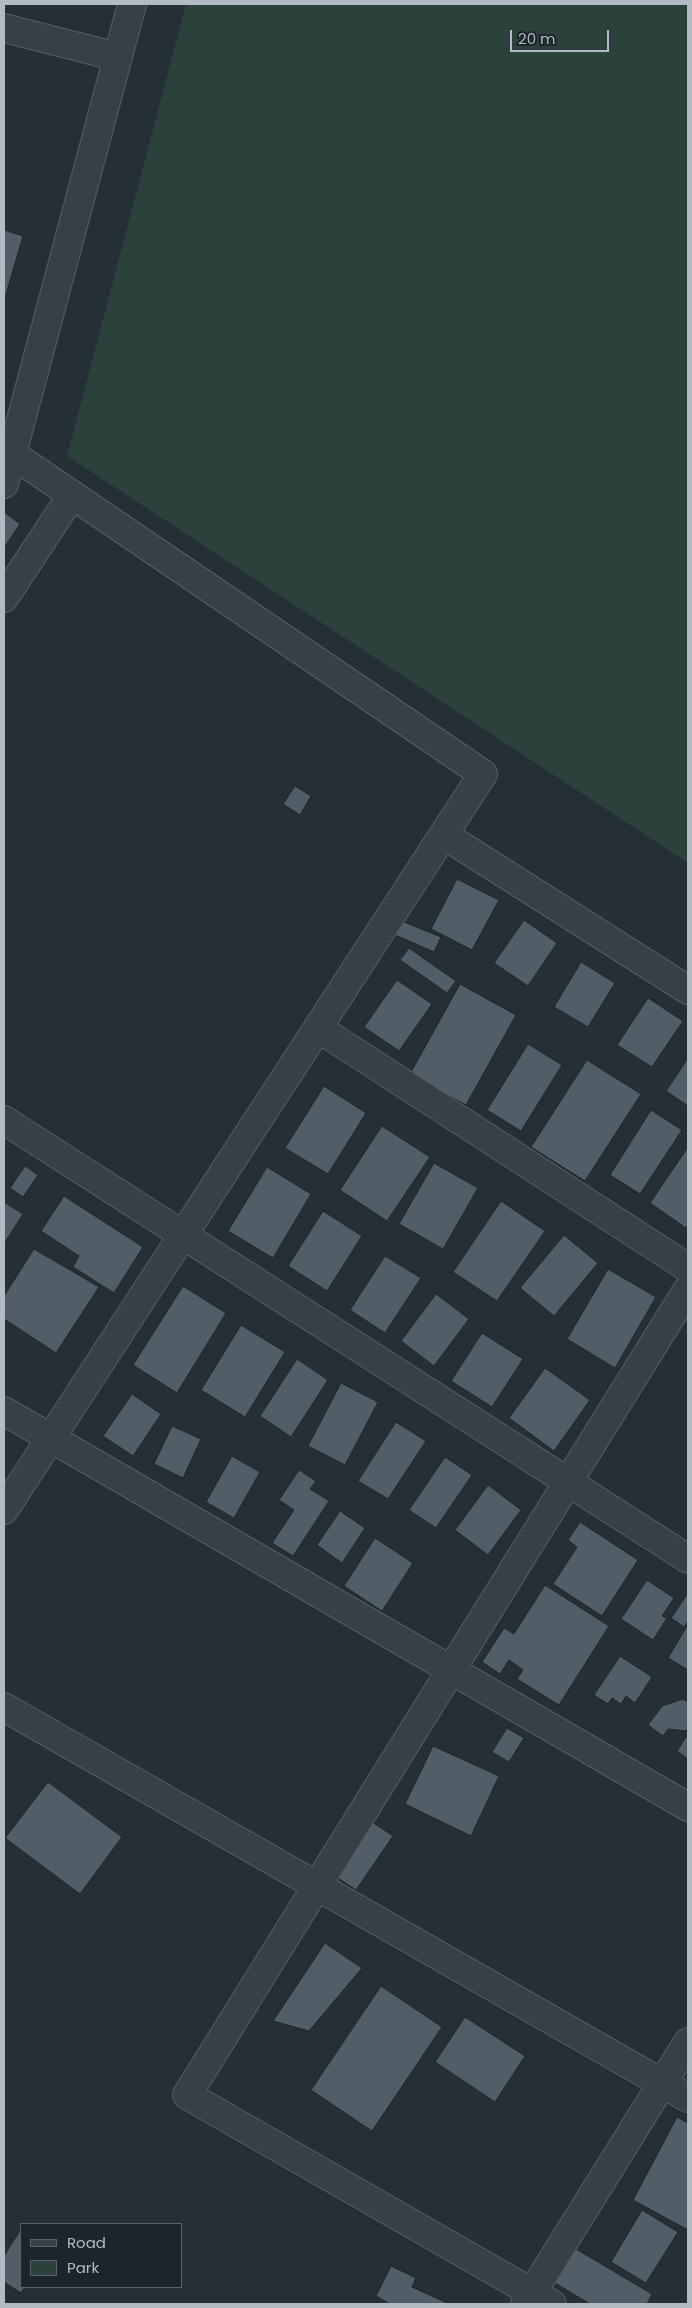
<!DOCTYPE html>
<style>
body{margin:0}
#map{position:relative;width:692px;height:2308px;overflow:hidden;background:#242f36;font-family:Poppins,sans-serif}
canvas{display:block}
.frame{position:absolute;inset:0;border:5px solid #b2bbc3;pointer-events:none}
.legend{position:absolute;left:20px;top:2223px;width:162px;height:65px;box-sizing:border-box;background:#1c252c;border:1px solid #586168;margin:0;padding:6px 9px;list-style:none;font-size:15px;color:#b2bbc3}
.legend li{display:flex;align-items:center;gap:10px;height:25px}
.legend b{width:25px;border:1px solid #586168}
.scale{position:absolute;left:510px;top:30px;width:99px;height:22px;box-sizing:border-box;border:2px solid #b2bbc3;border-top:0;padding-left:6px;font-size:15px;line-height:18px;white-space:nowrap;color:#b2bbc3;-webkit-text-stroke:4px #1c252c;paint-order:stroke}
</style>
<div id="map">
<canvas width="692" height="2308"></canvas>
<div class="frame"></div>
<ul class="legend">
<li><b style="height:6px;background:#374047"></b>Road</li>
<li><b style="height:14px;background:#2c403c"></b>Park</li>
</ul>
<div class="scale">20 m</div>
</div>
<script>
const ctx = document.querySelector('canvas').getContext('2d');
ctx.lineJoin = 'round';
function fillPath(path, color) {
  ctx.fillStyle = color;
  ctx.fill(path, 'evenodd');
}
function shape(rows) {
  const path = new Path2D();
  for (const r of rows) {
    path.moveTo(r[0], r[1]);
    for (let i = 2; i < r.length; i += 2) path.lineTo(r[i], r[i + 1]);
  }
  return path;
}
function trace(path, color, width, dash) {
  ctx.strokeStyle = color;
  ctx.lineWidth = width;
  ctx.lineCap = dash ? 'butt' : 'round';
  ctx.setLineDash(dash || []);
  ctx.stroke(path);
}
fillPath(shape([
 [186,4,688,4,688,863,67,456]
]), '#2c403c');
const building = shape([
 [4,230,23,236,4,301,4,230],
 [4,512,20,524,4,548,4,512],
 [295,786,311,796,300,815,283,804,295,786],
 [457,879,499,900,472,950,431,929,457,879],
 [399,920,441,937,434,952,393,934,399,920],
 [524,920,557,943,528,986,494,963,524,920],
 [409,948,456,981,447,993,400,960,409,948],
 [581,962,615,983,588,1027,554,1007,581,962],
 [397,980,432,1004,399,1051,364,1027,397,980],
 [460,984,516,1015,466,1105,410,1074,460,984],
 [648,998,683,1021,652,1067,617,1045,648,998],
 [528,1044,562,1065,521,1131,487,1110,528,1044],
 [688,1058,688,1106,666,1091,688,1058],
 [587,1060,641,1094,585,1181,531,1147,587,1060],
 [324,1086,366,1113,328,1174,285,1148,324,1086],
 [651,1110,682,1130,640,1194,610,1175,651,1110],
 [382,1126,430,1157,387,1221,340,1190,382,1126],
 [688,1147,688,1225,686,1228,650,1203,688,1147],
 [434,1163,478,1188,443,1249,399,1224,434,1163],
 [25,1166,38,1175,23,1197,10,1188,25,1166],
 [267,1167,311,1194,273,1258,228,1231,267,1167],
 [64,1196,143,1247,114,1293,73,1267,79,1256,41,1231,64,1196],
 [501,1201,545,1231,497,1301,453,1272,501,1201],
 [4,1202,23,1214,4,1244,4,1202],
 [323,1211,362,1236,327,1291,288,1266,323,1211],
 [564,1235,598,1263,554,1316,520,1288,564,1235],
 [34,1249,99,1287,56,1353,4,1319,4,1296,34,1249],
 [385,1256,421,1278,385,1333,350,1310,385,1256],
 [608,1269,656,1297,615,1368,567,1339,608,1269],
 [183,1286,226,1313,177,1393,133,1365,183,1286],
 [436,1294,469,1319,434,1366,401,1341,436,1294],
 [241,1325,285,1352,245,1417,201,1390,241,1325],
 [482,1333,523,1359,492,1407,451,1381,482,1333],
 [297,1359,328,1380,291,1437,260,1416,297,1359],
 [545,1368,590,1400,554,1451,509,1418,545,1368],
 [341,1383,378,1402,345,1465,308,1446,341,1383],
 [132,1394,161,1414,133,1456,103,1436,132,1394],
 [396,1422,426,1441,388,1499,358,1481,396,1422],
 [172,1426,201,1439,183,1478,154,1464,172,1426],
 [232,1456,260,1472,234,1518,206,1502,232,1456],
 [445,1457,472,1475,436,1528,409,1510,445,1457],
 [299,1470,316,1481,310,1489,329,1501,293,1556,272,1543,294,1510,279,1500,299,1470],
 [488,1485,521,1510,488,1555,455,1530,488,1485],
 [340,1511,365,1528,342,1563,317,1545,340,1511],
 [580,1522,638,1560,602,1616,553,1584,577,1547,568,1540,580,1522],
 [375,1538,413,1563,382,1611,344,1586,375,1538],
 [647,1580,674,1598,662,1616,667,1618,653,1640,621,1619,647,1580],
 [545,1585,609,1626,559,1705,517,1679,523,1670,509,1660,500,1674,482,1662,504,1628,514,1634,545,1585],
 [688,1593,688,1621,684,1627,671,1618,688,1593],
 [687,1626,688,1627,688,1670,668,1658,687,1626],
 [620,1656,652,1677,635,1703,626,1696,621,1704,612,1698,608,1704,594,1695,620,1656],
 [683,1699,688,1702,688,1728,686,1731,668,1729,663,1736,648,1725,662,1706,683,1699],
 [507,1728,524,1738,509,1762,492,1752,507,1728],
 [688,1734,688,1759,677,1751,688,1734],
 [433,1746,499,1776,471,1836,405,1804,433,1746],
 [48,1782,122,1837,80,1894,5,1838,48,1782],
 [372,1822,393,1836,356,1890,335,1876,372,1822],
 [325,1943,362,1968,309,2031,273,2021,325,1943],
 [381,1986,442,2027,372,2131,311,2090,381,1986],
 [465,2017,525,2056,495,2102,435,2062,465,2017],
 [677,2117,688,2123,688,2230,633,2200,677,2117],
 [642,2210,678,2232,646,2283,611,2262,642,2210],
 [21,2229,21,2287,25,2287,21,2293,4,2282,4,2256,21,2229],
 [576,2249,652,2294,647,2304,590,2304,555,2283,576,2249],
 [391,2266,416,2278,412,2287,449,2304,390,2304,376,2296,391,2266]
]);
fillPath(building, '#515d67');
trace(building, '#1e272e', 1);
const street = shape([
 [4,28,118,57],
 [4,484,132,4],
 [4,598,72,495],
 [444,835,688,990],
 [318,1028,688,1268],
 [4,1120,688,1559],
 [4,1411,688,1807],
 [4,1510,483,774,12,454],
 [4,1707,688,2098],
 [525,2304,688,2042],
 [552,2304,187,2095,688,1289]
]);
trace(street, '#555e65', 30);
trace(street, '#374047', 28);
</script>
